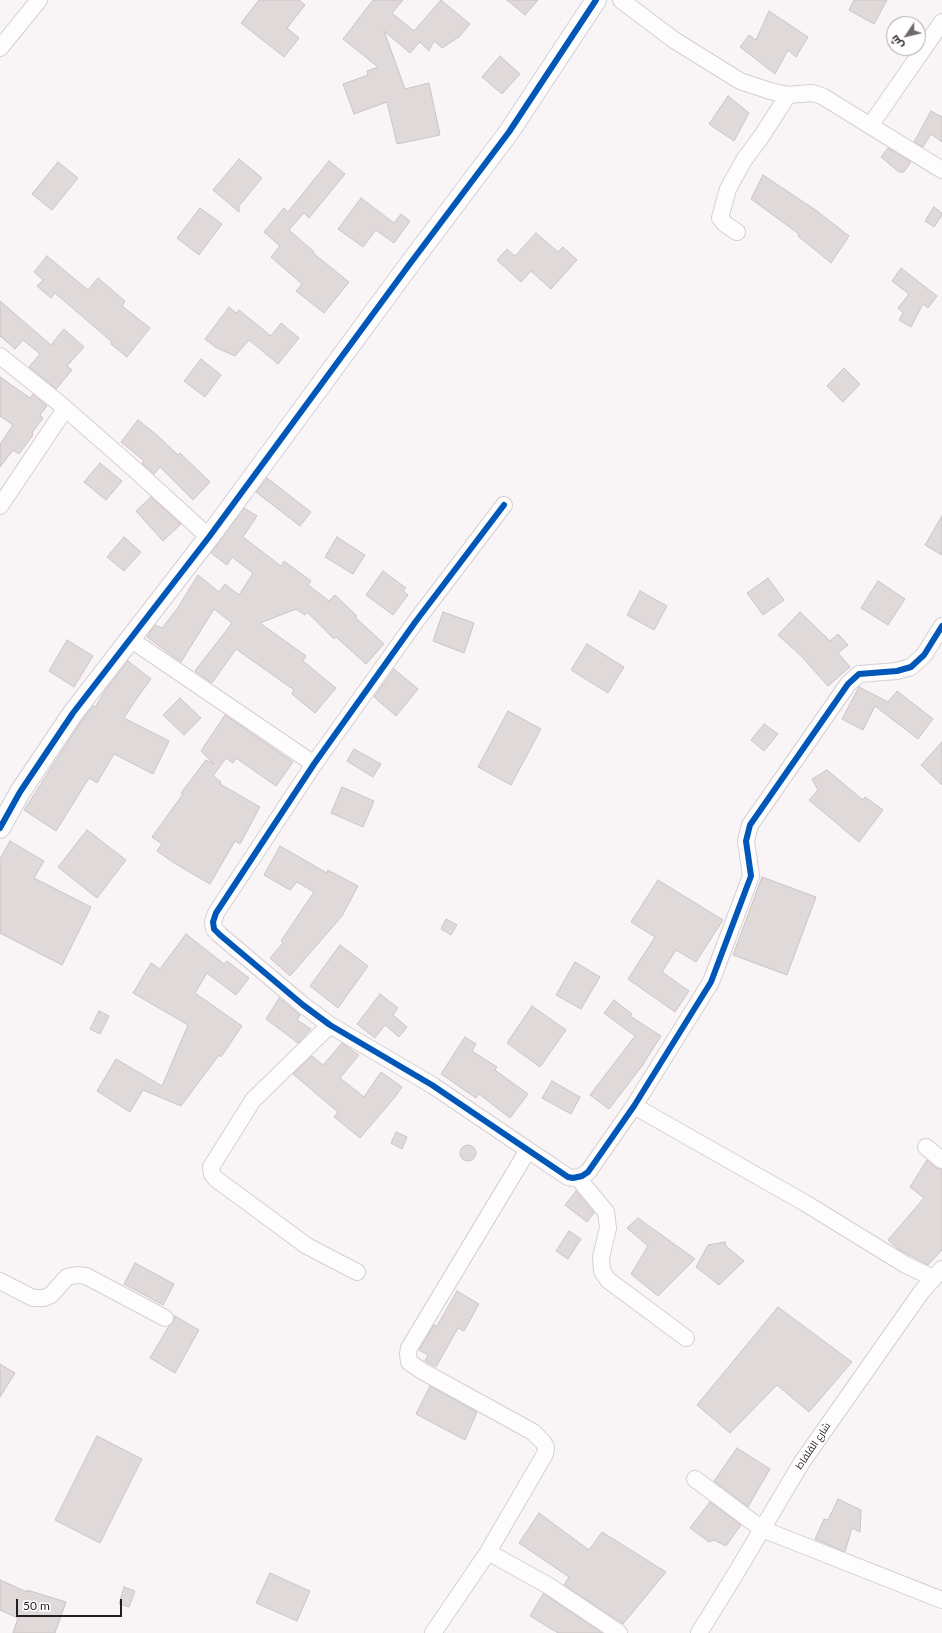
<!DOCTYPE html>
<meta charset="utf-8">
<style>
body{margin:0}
#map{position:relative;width:942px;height:1633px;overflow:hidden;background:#f9f4f5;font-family:Lato,Cairo,sans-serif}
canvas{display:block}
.north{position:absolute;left:886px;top:16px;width:40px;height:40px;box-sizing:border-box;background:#fff;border:1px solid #a8a5a5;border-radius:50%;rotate:235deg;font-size:11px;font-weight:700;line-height:16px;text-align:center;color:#261d1f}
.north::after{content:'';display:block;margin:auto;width:14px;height:18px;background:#70686a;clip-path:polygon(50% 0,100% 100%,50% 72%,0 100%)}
.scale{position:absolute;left:16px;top:1599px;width:106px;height:18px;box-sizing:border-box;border:2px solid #261d1f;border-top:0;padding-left:5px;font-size:12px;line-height:14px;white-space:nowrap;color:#261d1f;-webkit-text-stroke:3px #fff;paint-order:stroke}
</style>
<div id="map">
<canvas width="942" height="1633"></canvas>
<div class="north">ش</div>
<div class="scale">50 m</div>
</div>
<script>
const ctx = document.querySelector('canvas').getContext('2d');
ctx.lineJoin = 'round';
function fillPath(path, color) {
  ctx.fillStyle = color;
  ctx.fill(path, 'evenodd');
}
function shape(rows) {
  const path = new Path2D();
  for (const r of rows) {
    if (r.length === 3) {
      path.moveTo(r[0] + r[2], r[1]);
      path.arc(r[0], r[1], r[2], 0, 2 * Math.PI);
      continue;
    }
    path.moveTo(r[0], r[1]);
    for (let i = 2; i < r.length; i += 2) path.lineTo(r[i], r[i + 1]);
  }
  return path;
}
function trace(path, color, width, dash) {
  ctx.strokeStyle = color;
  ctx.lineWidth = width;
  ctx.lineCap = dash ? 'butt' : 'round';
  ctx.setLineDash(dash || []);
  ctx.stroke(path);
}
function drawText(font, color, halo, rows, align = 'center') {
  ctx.font = font + ' Lato,Cairo,sans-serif';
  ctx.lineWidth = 3.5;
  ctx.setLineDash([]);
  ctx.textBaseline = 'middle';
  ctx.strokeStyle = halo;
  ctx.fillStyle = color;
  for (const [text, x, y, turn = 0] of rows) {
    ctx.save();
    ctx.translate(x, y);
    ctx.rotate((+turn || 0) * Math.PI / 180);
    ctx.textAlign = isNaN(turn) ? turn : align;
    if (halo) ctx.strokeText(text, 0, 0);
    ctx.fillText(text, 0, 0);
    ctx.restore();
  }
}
const building = shape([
 [259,0,299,0,305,5,287,28,299,38,284,57,241,23,259,0],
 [373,0,403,0,392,13,414,31,441,0,470,24,459,37,442,48,434,41,429,51,420,42,410,53,384,31,405,89,429,83,440,135,397,144,387,102,354,114,343,84,368,75,367,71,378,67,343,39,373,0],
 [507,0,538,0,525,15,507,0],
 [854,0,887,0,874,24,849,10,854,0],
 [769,11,808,37,796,57,788,50,775,74,740,47,749,35,756,40,769,11],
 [500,56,520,74,502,94,482,77,500,56],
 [728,96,749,113,734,141,709,124,728,96],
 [931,111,942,117,942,142,931,134,923,147,914,142,931,111],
 [888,148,911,162,904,172,899,172,881,157,888,148],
 [239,159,262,178,239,206,239,212,213,190,239,159],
 [329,161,345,174,309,218,304,213,289,230,314,252,313,253,349,282,324,313,296,291,302,284,271,257,280,246,264,232,284,208,288,212,329,161],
 [58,162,78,178,52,210,32,194,58,162],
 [763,175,817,211,849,236,831,263,798,236,799,234,751,199,763,175],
 [361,198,394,223,401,214,410,221,394,243,376,230,363,247,338,229,361,198],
 [934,207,942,213,942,215,934,227,925,221,934,207],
 [200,208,222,224,199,255,177,238,200,208],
 [536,233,558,252,563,247,577,260,551,289,531,271,521,282,497,260,507,249,515,256,536,233],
 [47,256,88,290,98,278,125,301,122,306,150,328,127,357,111,344,112,342,55,293,51,298,37,286,43,280,34,272,47,256],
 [901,268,937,296,928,308,923,304,911,327,899,320,903,313,898,308,909,294,892,281,901,268],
 [0,301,51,345,64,329,84,347,67,366,72,370,56,389,29,367,40,354,23,340,15,349,0,336,0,301],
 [229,307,236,313,239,310,271,336,281,323,299,338,278,364,249,340,235,356,215,347,205,339,229,307],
 [201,359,221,375,205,397,184,381,201,359],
 [844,368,860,384,843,402,827,386,844,368],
 [0,377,30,398,33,394,47,406,40,415,43,418,32,433,33,435,25,446,19,454,13,450,0,467,0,444,13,425,0,416,0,377],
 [138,420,158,436,178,455,180,453,210,482,193,500,160,467,154,474,142,463,144,461,121,442,138,420],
 [100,463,122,481,106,500,84,482,100,463],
 [267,478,311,512,300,526,256,492,267,478],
 [151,497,181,524,163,541,136,511,151,497],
 [244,508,257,516,243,537,281,566,284,561,311,581,308,585,329,601,335,595,357,616,355,617,384,644,366,664,336,637,334,639,307,612,305,615,296,609,260,623,306,656,303,661,336,688,315,713,292,694,294,690,236,649,212,683,195,671,232,623,214,609,181,662,147,637,155,625,162,628,177,609,198,575,219,592,225,584,239,595,253,573,232,557,227,565,211,553,244,508],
 [942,516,942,555,925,545,942,516],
 [124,537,141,552,124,571,107,557,124,537],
 [337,537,365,555,353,574,325,557,337,537],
 [383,571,406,588,403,591,408,595,393,615,366,595,383,571],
 [768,578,784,600,763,615,747,593,768,578],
 [878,581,905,599,888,625,861,608,878,581],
 [640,591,667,606,654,630,627,615,640,591],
 [443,612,474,623,464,653,433,641,443,612],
 [800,612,830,641,838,634,848,645,838,653,850,667,828,686,801,656,778,635,800,612],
 [67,640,93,656,74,687,49,671,67,640],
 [587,644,624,667,608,693,571,670,587,644],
 [128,661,151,679,137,698,124,718,169,741,153,774,114,754,97,783,89,778,56,831,24,810,82,720,93,706,95,707,107,688,128,661],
 [394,669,418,689,396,716,374,697,394,669],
 [859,687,888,702,897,691,933,719,918,739,875,706,863,730,842,719,859,687],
 [180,698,201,718,184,735,163,715,180,698],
 [508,711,541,729,511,785,478,767,508,711],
 [225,715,293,762,276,786,236,758,233,763,226,758,213,776,221,782,220,784,260,807,240,844,235,841,210,884,174,863,157,851,162,844,152,837,183,794,181,793,206,760,214,764,201,751,225,715],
 [764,724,778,734,764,751,751,740,764,724],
 [942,742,942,785,921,765,942,742],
 [354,749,381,764,373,777,347,761,354,749],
 [827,770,863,800,865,797,883,810,859,842,809,800,818,790,812,779,827,770],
 [342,787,374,801,363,827,331,813,342,787],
 [87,830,126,860,97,898,58,867,87,830],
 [10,841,44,861,34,878,91,907,62,965,0,933,0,859,10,841],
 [280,846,327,873,328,870,358,886,342,916,290,976,270,958,283,943,281,941,314,892,297,882,290,890,264,875,280,846],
 [762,877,816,897,787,975,733,955,762,877],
 [658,880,723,920,696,962,676,950,662,972,689,991,675,1012,628,979,655,937,631,922,658,880],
 [446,919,457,925,451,935,441,929,446,919],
 [186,934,224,964,227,961,249,978,236,995,207,973,195,993,242,1026,221,1057,219,1055,181,1106,143,1090,130,1112,97,1091,116,1059,162,1086,188,1025,133,993,151,963,160,969,186,934],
 [340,945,368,966,338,1008,310,986,340,945],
 [575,962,600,977,581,1009,556,995,575,962],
 [380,994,398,1008,393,1015,407,1027,399,1037,385,1025,375,1038,357,1024,380,994],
 [279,998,300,1015,297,1020,311,1029,298,1043,266,1019,279,998],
 [614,1000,632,1014,630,1016,661,1036,642,1066,609,1109,590,1095,635,1036,604,1013,614,1000],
 [532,1006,566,1030,540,1067,507,1043,532,1006],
 [99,1011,109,1016,100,1034,90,1029,99,1011],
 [465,1037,476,1044,472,1051,497,1067,495,1070,528,1094,510,1118,479,1094,476,1098,441,1074,465,1037],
 [342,1043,359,1055,340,1078,364,1097,381,1072,402,1087,395,1097,360,1138,334,1117,338,1112,293,1074,312,1056,323,1065,342,1043],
 [552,1081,580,1097,571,1114,542,1098,552,1081],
 [396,1132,407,1137,402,1149,391,1143,396,1132],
 [468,1153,8],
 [927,1160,936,1168,942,1169,942,1250,928,1265,898,1249,888,1240,924,1198,910,1187,927,1160],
 [576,1191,594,1213,587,1222,565,1205,576,1191],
 [638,1218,695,1259,658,1296,631,1274,648,1246,627,1228,638,1218],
 [569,1231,581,1239,568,1259,556,1251,569,1231],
 [725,1242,726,1246,744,1261,719,1285,696,1267,708,1245,725,1242],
 [135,1263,174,1284,163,1305,124,1284,135,1263],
 [457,1291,479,1304,464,1331,458,1328,436,1367,425,1361,428,1355,419,1350,434,1325,437,1326,457,1291],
 [778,1307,852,1362,809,1412,777,1385,730,1433,697,1405,778,1307],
 [175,1316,199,1330,175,1373,150,1358,169,1326,173,1323,175,1316],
 [0,1364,15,1373,0,1397,0,1364],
 [430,1386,477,1412,465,1440,416,1414,430,1386],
 [97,1436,142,1459,100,1543,55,1520,97,1436],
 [737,1448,770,1469,748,1507,714,1481,737,1448],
 [838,1499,861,1510,860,1532,852,1528,845,1552,815,1539,824,1519,828,1520,838,1499],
 [710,1502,741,1525,726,1546,714,1540,709,1542,690,1528,710,1502],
 [539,1513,589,1550,602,1532,666,1572,623,1624,564,1585,569,1577,519,1543,539,1513],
 [270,1573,310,1591,297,1621,256,1603,270,1573],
 [0,1580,27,1592,27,1590,66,1602,55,1633,13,1633,18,1618,0,1610,0,1580],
 [124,1587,135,1591,129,1607,119,1604,124,1587],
 [543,1594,544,1594,602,1633,558,1633,530,1616,543,1594]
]);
fillPath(building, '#e0d9d9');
trace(building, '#ccc4c4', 1);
const minor = shape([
 [621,0,674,40,740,81,770,91,788,95,812,93,822,96,942,170],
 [0,48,39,0],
 [870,126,942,22],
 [737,232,725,224,720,218,728,189,744,160,761,137,788,95],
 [0,356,59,403,132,467,209,537],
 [504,505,416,621,314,764,216,913,213,922,214,929,220,935,303,1005,330,1025,432,1085,528,1150,568,1177,573,1178,582,1176,588,1172,634,1106,711,982,751,876,746,841,750,825,848,684,859,674,897,671,911,667,924,655,942,626],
 [0,506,65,409],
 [130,639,314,764],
 [330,1025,253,1100,211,1167,212,1174,216,1179,307,1246,357,1272],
 [634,1106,805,1203,906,1265,933,1278],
 [926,1147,942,1160],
 [528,1150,409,1348,408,1354,409,1362,422,1371,533,1432,543,1442,546,1447,545,1454,488,1552,549,1586,619,1633],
 [578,1178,606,1212,608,1228,601,1257,602,1271,608,1280,686,1338],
 [0,1281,33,1298,44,1298,51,1295,67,1277,77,1275,86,1276,165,1318],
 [695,1479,762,1529,942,1600],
 [433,1633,488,1552],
 [699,1633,736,1573,802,1462,922,1291,942,1269]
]);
const tertiary = shape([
 [0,828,20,792,73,713,209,537,409,265,509,132,596,0]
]);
trace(minor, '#d7cfd1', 18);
trace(tertiary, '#d7cfd1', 22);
trace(minor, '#fefdfe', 16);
trace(tertiary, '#fefdfe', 20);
trace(shape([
 [504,505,416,621,314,764,216,913,213,922,214,929,220,935,303,1005,330,1025,432,1085,528,1150,568,1177,573,1178,582,1176,588,1172,634,1106,711,982,751,876,746,841,750,825,848,684,859,674,897,671,911,667,924,655,942,626],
 [0,828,20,792,73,713,209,537,409,265,509,132,596,0]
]), '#0057b8', 6);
drawText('10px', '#261d1f', '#fff', [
 ["شارع القلفاط",813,1446,-56]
]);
</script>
